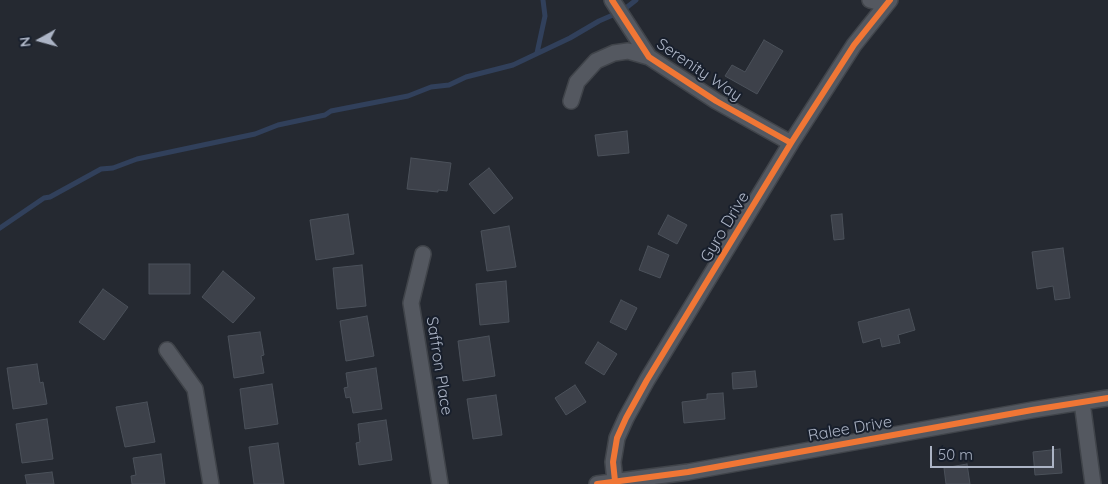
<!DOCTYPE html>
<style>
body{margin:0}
#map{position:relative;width:1108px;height:484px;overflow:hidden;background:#252931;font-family:Quicksand,sans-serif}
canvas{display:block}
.north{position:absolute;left:15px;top:15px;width:50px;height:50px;-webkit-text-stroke:4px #181f2c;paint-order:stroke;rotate:263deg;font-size:14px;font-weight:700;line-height:20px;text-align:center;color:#acb4c5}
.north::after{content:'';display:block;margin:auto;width:18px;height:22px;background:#acb4c5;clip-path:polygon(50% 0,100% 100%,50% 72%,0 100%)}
.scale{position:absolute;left:930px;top:446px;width:124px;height:22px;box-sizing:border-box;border:2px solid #acb4c5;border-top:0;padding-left:6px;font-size:15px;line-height:18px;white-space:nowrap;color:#acb4c5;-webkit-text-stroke:4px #181f2c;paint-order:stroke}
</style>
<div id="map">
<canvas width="1108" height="484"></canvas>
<div class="north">N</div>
<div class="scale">50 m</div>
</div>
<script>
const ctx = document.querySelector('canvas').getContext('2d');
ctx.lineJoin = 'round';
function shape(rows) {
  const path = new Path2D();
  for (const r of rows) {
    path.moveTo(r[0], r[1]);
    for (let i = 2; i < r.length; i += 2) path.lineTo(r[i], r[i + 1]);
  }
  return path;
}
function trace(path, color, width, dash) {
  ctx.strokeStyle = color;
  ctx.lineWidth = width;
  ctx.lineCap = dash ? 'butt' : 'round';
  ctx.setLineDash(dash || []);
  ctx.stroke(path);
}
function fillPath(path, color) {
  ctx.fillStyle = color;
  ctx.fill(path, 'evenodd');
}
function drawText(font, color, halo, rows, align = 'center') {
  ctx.font = font + ' Quicksand,sans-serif';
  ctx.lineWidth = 4;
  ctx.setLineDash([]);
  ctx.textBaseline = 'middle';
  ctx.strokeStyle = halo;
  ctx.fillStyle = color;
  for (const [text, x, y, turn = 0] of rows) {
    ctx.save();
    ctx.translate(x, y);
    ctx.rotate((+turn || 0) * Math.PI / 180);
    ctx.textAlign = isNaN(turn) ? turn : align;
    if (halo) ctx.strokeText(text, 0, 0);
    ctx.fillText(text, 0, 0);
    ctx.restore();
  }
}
trace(shape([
 [537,53,545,16,543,0],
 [0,228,44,198,50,197,101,169,113,168,137,159,255,134,278,125,325,115,331,111,408,96,431,87,449,85,466,77,513,65,570,38,599,21,622,11,636,0]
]), '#31405b', 5);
const building = shape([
 [764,40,783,51,757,94,725,76,732,65,745,72,764,40],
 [627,131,629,153,598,156,595,135,627,131],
 [411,158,451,163,447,191,438,190,438,192,407,189,411,158],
 [489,168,513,198,494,214,469,184,489,168],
 [348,214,354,254,316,260,310,220,348,214],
 [842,214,844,239,834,240,831,215,842,214],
 [668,215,687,225,677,244,658,234,668,215],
 [509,226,516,267,487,271,481,231,509,226],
 [648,246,669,255,660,278,639,270,648,246],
 [1063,248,1070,298,1055,300,1053,286,1037,289,1032,252,1063,248],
 [149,264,190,264,190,294,149,294,149,264],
 [362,265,366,306,337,309,333,268,362,265],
 [223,271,255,298,233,323,202,297,223,271],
 [506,281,509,322,480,325,476,284,506,281],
 [103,289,128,307,104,340,79,322,103,289],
 [621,300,637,308,626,330,610,322,621,300],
 [909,309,915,330,898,335,900,343,882,347,880,338,863,343,858,322,909,309],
 [367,316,374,356,346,361,340,321,367,316],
 [260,332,264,355,261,356,264,373,234,378,228,336,260,332],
 [489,336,495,376,463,381,458,341,489,336],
 [598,342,617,354,604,375,585,363,598,342],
 [37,364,40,383,43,382,47,404,13,409,7,368,37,364],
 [376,368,382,409,353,413,350,397,346,398,344,388,348,387,346,373,376,368],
 [755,371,757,387,733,389,732,373,755,371],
 [272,384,278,424,245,429,240,389,272,384],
 [575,385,586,402,566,415,555,398,575,385],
 [723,393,725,419,684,423,682,402,707,399,707,394,723,393],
 [496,395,502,435,473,439,467,399,496,395],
 [147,402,155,442,125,447,116,407,147,402],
 [47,419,53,459,22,463,16,424,47,419],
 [386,420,392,460,359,465,356,443,360,442,358,424,386,420],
 [278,443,284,484,254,484,249,447,278,443],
 [1060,449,1062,473,1035,475,1033,452,1060,449],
 [161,454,165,484,132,484,131,476,136,475,133,458,161,454],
 [967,464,970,484,946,484,944,468,967,464],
 [52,472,54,484,27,484,25,475,52,472]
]);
fillPath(building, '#3d414a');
trace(building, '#4b515a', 1);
const street = shape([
 [612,0,649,57,716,101,791,143],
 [870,0,886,4],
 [571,101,577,82,596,61,614,53,628,51,649,57],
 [423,254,411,303,440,484],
 [167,350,195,389,211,484],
 [1082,402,1093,484],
 [615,481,613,462,617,438,626,418,647,380,791,143,854,45,890,0],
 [597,484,688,472,1032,410,1108,398]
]);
trace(street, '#40444a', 18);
trace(street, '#545860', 15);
trace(shape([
 [612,0,649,57,716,101,791,143],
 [615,481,613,462,617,438,626,418,647,380,791,143,854,45,890,0],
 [597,484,688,472,1032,410,1108,398]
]), '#f07635', 6);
drawText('16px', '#acb4c5', '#181f2c', [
 ["Serenity Way",699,70,34],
 ["Gyro Drive",725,227,-59],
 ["Saffron Place",439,366,81],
 ["Ralee Drive",850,429,-10]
]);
</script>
